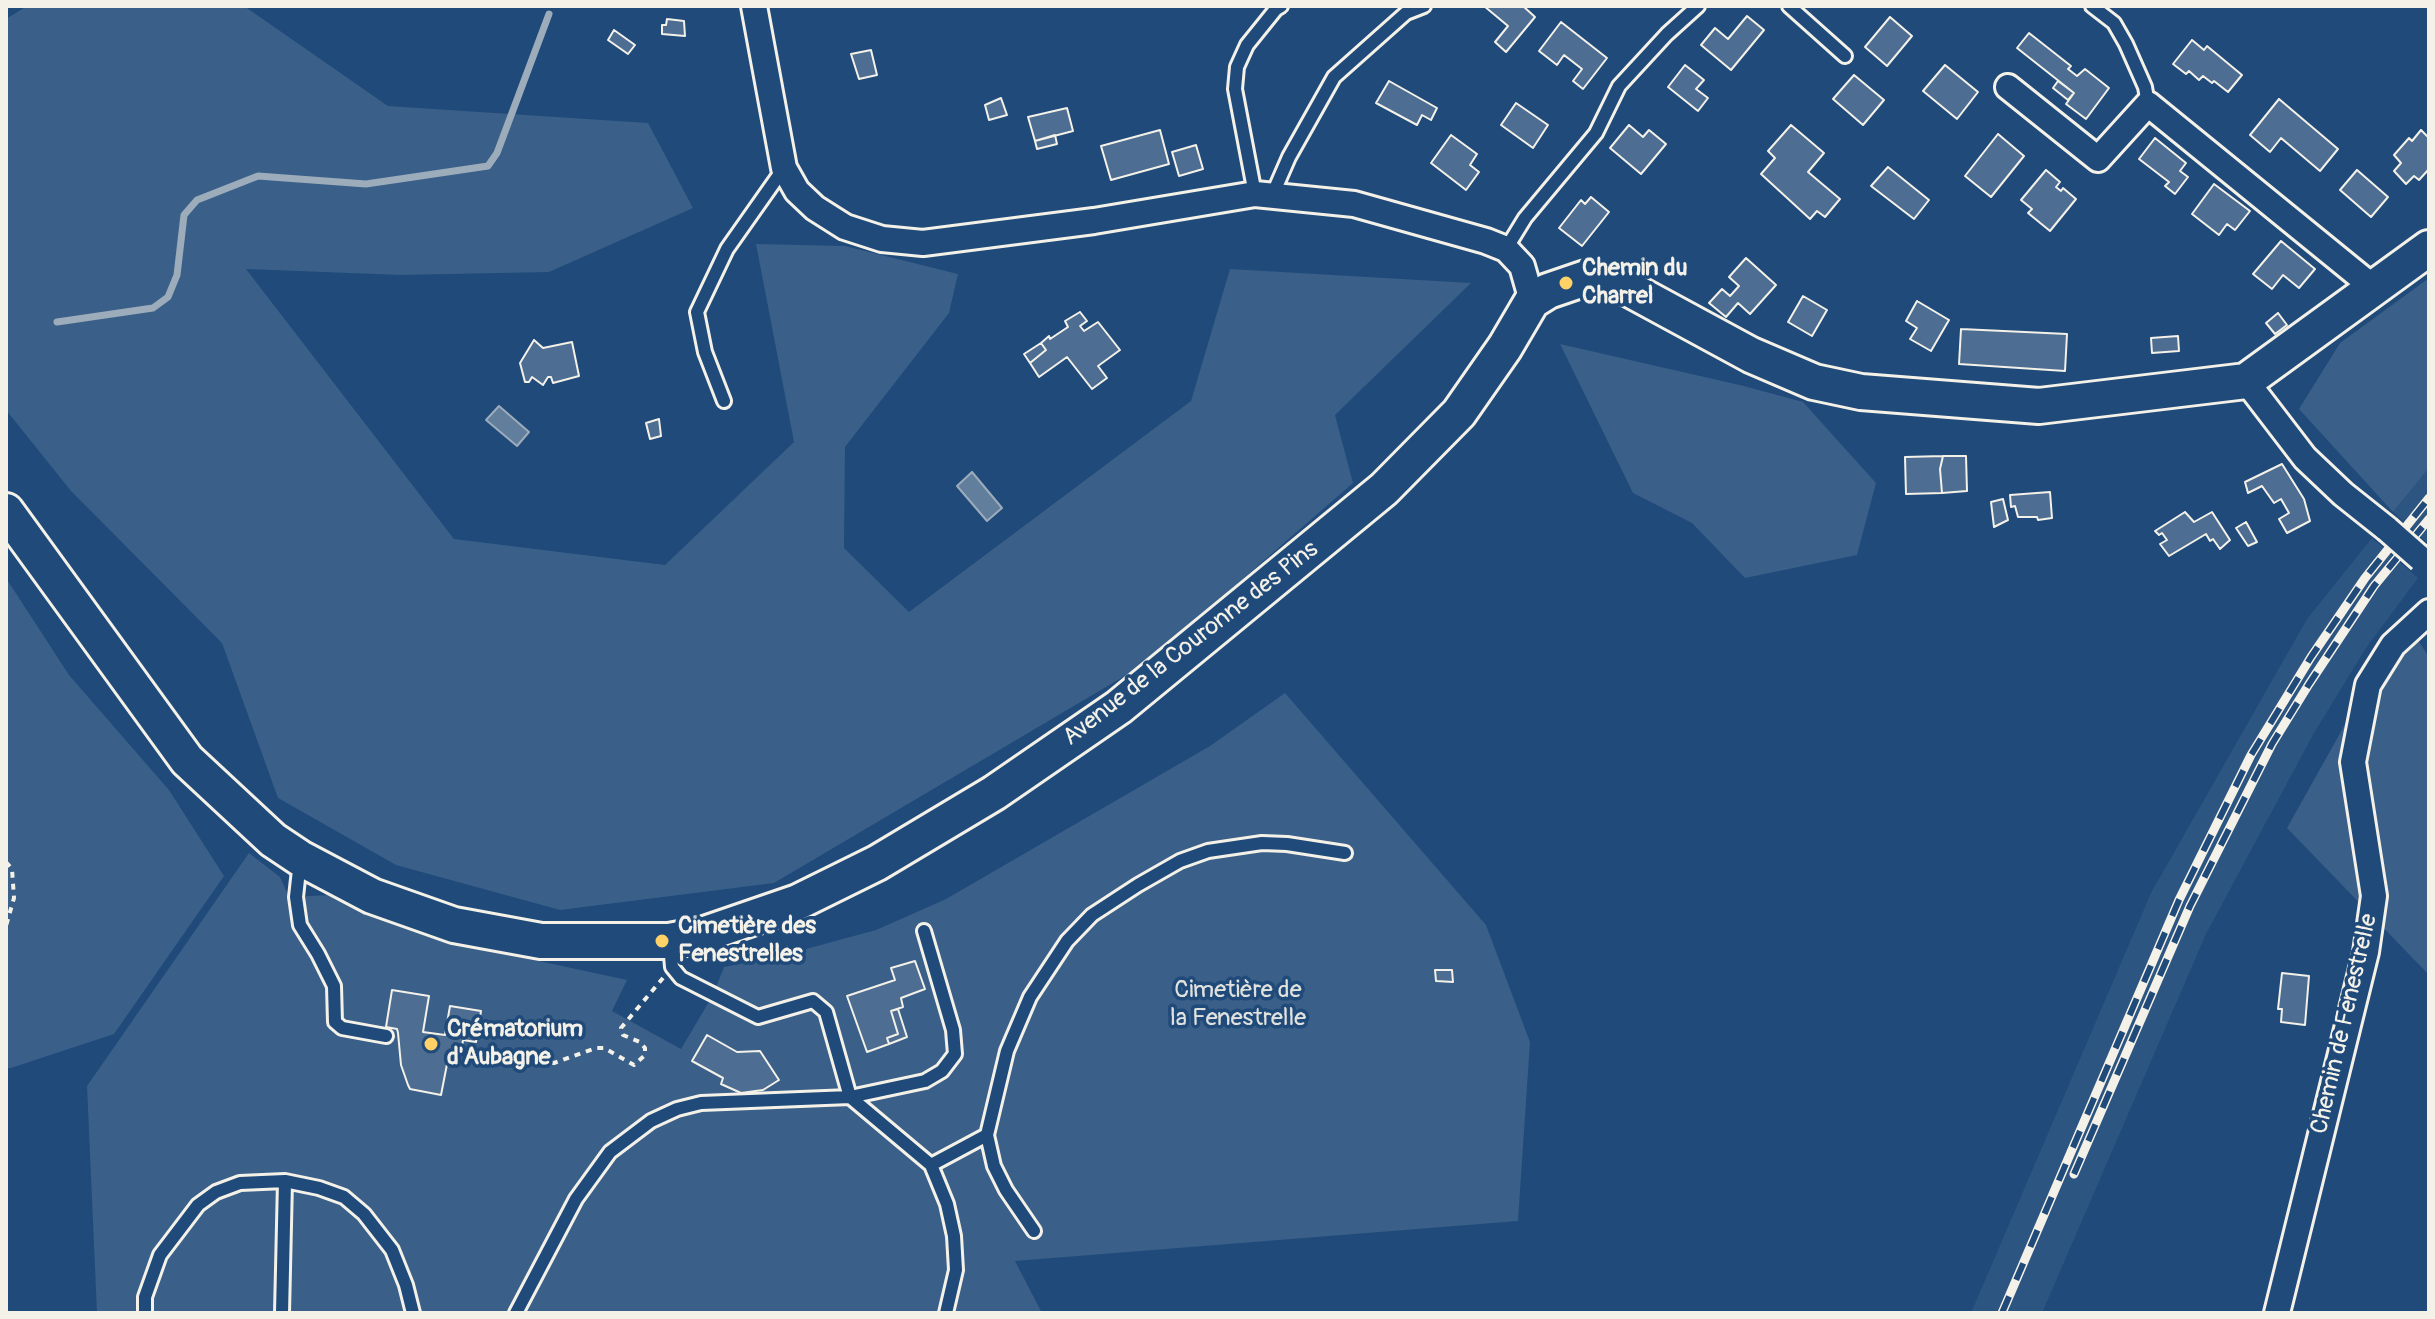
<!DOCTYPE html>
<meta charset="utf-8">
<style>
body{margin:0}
#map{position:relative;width:2435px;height:1319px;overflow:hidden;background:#1f4a7a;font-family:Pangolin,sans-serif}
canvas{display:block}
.frame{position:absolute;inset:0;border:8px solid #f4f1e8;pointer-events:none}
</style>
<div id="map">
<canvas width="2435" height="1319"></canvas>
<div class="frame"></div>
</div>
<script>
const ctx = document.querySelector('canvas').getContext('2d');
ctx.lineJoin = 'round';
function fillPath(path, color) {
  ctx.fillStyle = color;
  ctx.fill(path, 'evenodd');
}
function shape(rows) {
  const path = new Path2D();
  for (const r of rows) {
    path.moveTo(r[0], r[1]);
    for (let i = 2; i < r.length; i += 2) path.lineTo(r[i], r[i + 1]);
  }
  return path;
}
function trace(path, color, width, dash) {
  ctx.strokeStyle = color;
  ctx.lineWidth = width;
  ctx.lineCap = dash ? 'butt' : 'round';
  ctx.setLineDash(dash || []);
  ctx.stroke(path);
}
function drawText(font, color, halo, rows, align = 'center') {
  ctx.font = font + ' Pangolin,sans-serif';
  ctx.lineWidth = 7;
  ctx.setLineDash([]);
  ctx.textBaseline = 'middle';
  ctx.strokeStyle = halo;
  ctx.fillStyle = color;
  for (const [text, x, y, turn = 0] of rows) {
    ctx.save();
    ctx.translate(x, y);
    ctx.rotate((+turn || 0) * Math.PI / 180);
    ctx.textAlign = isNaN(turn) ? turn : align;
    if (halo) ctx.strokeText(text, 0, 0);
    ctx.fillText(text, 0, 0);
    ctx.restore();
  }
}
fillPath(shape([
 [2429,468,2429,544,2393,512],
 [2372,538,2418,578,2366,648,2314,733,2206,934,2042,1313,1971,1313,2151,893,2307,619]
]), '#2d5581');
fillPath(shape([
 [27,6,244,6,388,106,648,123,693,208,549,272,401,275,246,269,454,539,665,565,794,442,756,244,845,246,958,274,949,313,845,447,844,548,909,612,1191,401,1230,269,1471,283,1335,415,1353,483,1145,664,774,883,560,910,396,865,278,798,222,643,71,491,6,410,6,19],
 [2429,278,2429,468,2393,512,2299,409,2340,343],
 [1560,344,1744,386,1803,402,1876,483,1857,555,1745,578,1692,523,1633,493],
 [6,578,69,675,169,790,224,876,114,1034,11,1068,6,1068],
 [2404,619,2429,657,2429,975,2287,828],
 [1285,693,1486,925,1530,1042,1518,1221,1015,1261,1042,1313,97,1313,87,1086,249,853,280,877,289,897,330,895,451,942,627,980,612,1011,681,1049,713,995,724,967,780,956,876,930,946,899,1210,746]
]), '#3a5f88');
const water = shape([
 [499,406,529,432,517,446,486,420,499,406],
 [972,472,1002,508,987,521,957,486,972,472]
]);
fillPath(water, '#627e9d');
trace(water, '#9cacbb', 2);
trace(shape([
 [57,322,153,308,168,297,177,275,184,215,197,200,258,176,366,184,488,166,497,153,549,14]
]), '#9cacbb', 7);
const building = shape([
 [1484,6,1523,6,1535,17,1506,52,1495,42,1508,26,1484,6],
 [1747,16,1764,30,1731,70,1701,45,1715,28,1728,39,1747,16],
 [1890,17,1912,36,1887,66,1865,47,1890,17],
 [667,19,684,21,685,36,662,34,662,25,666,25,667,19],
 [1561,22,1607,58,1583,89,1573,81,1582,69,1564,55,1557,65,1539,51,1561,22],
 [614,30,635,45,628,54,608,40,614,30],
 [2029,33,2071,66,2068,69,2077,76,2085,69,2109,88,2086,119,2066,104,2074,93,2017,48,2029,33],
 [2192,40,2204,50,2207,46,2242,75,2228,92,2214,81,2212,83,2203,76,2199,80,2189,71,2186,74,2173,64,2192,40],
 [871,50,877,75,859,79,851,54,871,50],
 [1685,65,1704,80,1696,89,1708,98,1698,111,1668,87,1685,65],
 [1945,65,1978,92,1957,119,1923,91,1945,65],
 [1854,75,1884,100,1863,125,1833,99,1854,75],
 [1389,81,1437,108,1431,120,1422,115,1417,125,1376,103,1389,81],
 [2058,81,2074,93,2068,100,2053,88,2058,81],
 [1001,98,1007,115,989,120,985,105,1001,98],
 [2279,99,2338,149,2320,171,2281,138,2270,152,2250,135,2279,99],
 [1516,103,1548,125,1533,148,1501,125,1516,103],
 [1067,108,1073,131,1035,141,1028,117,1067,108],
 [1629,125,1643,137,1649,130,1666,144,1641,174,1610,148,1629,125],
 [1791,125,1824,153,1808,172,1840,199,1825,217,1817,211,1810,219,1761,174,1775,158,1768,151,1791,125],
 [1160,130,1169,164,1111,180,1101,146,1160,130],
 [2421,130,2429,138,2429,169,2419,180,2414,176,2406,184,2394,171,2401,163,2394,155,2409,138,2412,141,2421,130],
 [1998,134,2024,156,1991,197,1965,176,1998,134],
 [1055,135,1057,144,1037,149,1035,141,1055,135],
 [1451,135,1477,154,1470,165,1479,172,1466,190,1431,163,1451,135],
 [2155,138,2186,163,2180,171,2188,177,2175,194,2165,186,2169,182,2139,159,2155,138],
 [1196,145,1203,169,1179,176,1172,152,1196,145],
 [1888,167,1929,200,1914,219,1871,186,1888,167],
 [2046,170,2060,182,2056,187,2061,191,2063,188,2076,199,2050,231,2028,213,2032,209,2021,200,2046,170],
 [2357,170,2388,197,2371,217,2340,190,2357,170],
 [2214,184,2250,211,2235,230,2227,224,2219,235,2192,214,2214,184],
 [1591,197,1609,212,1582,246,1559,228,1581,200,1585,204,1591,197],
 [2281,241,2315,269,2299,288,2283,275,2272,289,2253,274,2281,241],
 [1746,258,1776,285,1750,314,1738,303,1726,317,1709,303,1722,289,1730,296,1739,286,1729,277,1746,258],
 [1803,296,1827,310,1812,336,1788,322,1803,296],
 [1917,301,1949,320,1931,351,1910,339,1917,328,1906,321,1917,301],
 [1080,312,1087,321,1080,326,1084,331,1098,322,1120,350,1098,366,1107,378,1092,389,1067,357,1039,377,1030,363,1046,350,1041,343,1049,336,1050,339,1068,327,1065,321,1080,312],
 [2278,313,2287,325,2275,334,2266,323,2278,313],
 [1961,329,2067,334,2065,371,1959,364,1961,329],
 [2178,336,2179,351,2152,353,2151,338,2178,336],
 [534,340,543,348,572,342,579,376,553,383,551,377,548,377,543,385,532,377,529,382,525,382,520,363,534,340],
 [1041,343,1046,350,1030,363,1024,354,1041,343],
 [659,419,661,436,650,439,646,423,659,419],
 [1943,456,1940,469,1942,493,1906,494,1905,457,1943,456],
 [1943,456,1966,456,1967,491,1942,493,1940,469,1943,456],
 [2282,464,2304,499,2310,521,2287,533,2279,519,2289,513,2281,499,2274,503,2262,486,2248,493,2245,482,2282,464],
 [2050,492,2052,518,2038,520,2037,517,2018,517,2015,506,2011,507,2010,495,2050,492],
 [2003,499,2008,520,1994,527,1991,502,2003,499],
 [2185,512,2194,522,2212,512,2230,540,2220,549,2213,539,2210,541,2206,534,2169,556,2160,544,2167,540,2162,533,2159,535,2155,531,2185,512],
 [2246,522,2257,542,2248,546,2236,528,2246,522],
 [915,961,925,989,901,998,903,1007,891,1011,898,1034,887,1038,889,1044,867,1052,847,996,895,980,891,968,915,961],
 [1435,970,1452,970,1453,982,1436,981,1435,970],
 [2282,973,2309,976,2305,1025,2281,1022,2282,1009,2278,1009,2282,973],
 [392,990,429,996,423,1032,445,1035,450,1006,481,1011,476,1042,463,1040,461,1054,449,1054,441,1095,410,1089,408,1085,401,1065,398,1033,397,1029,386,1027,392,990],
 [898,1009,907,1037,889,1044,887,1038,898,1034,891,1011,898,1009],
 [707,1035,737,1052,760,1051,779,1080,763,1090,741,1093,721,1084,723,1078,692,1061,707,1035]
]);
fillPath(building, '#4d6e92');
trace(building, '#f4f1e8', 2);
const lane = shape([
 [1789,6,1845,56],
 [2092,6,2114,23,2126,44,2145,87,2148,104],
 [1255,194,1235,89,1237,67,1247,45,1276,9,1281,6],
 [1272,196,1289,157,1334,77,1406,13,1424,6],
 [1506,249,1525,218,1596,133,1619,86,1667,34,1698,6],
 [724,401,705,352,697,312,727,249,784,168],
 [300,861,296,897,300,925,318,954,334,986,335,1022,342,1028,386,1036],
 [670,944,672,967,681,978,758,1017,813,1001,826,1012,850,1097,931,1165,947,1204,954,1236,956,1270,946,1313],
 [931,1165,987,1135],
 [1034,1231,1006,1190,994,1166,987,1135,1007,1051,1030,997,1067,941,1092,915,1138,885,1180,861,1208,851,1262,843,1287,844,1345,853],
 [145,1313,145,1297,160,1255,198,1205,216,1192,240,1183,285,1181,319,1188,344,1197,364,1214,392,1250,406,1285,413,1313],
 [282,1313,285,1181],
 [516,1313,576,1199,610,1152,651,1121,677,1109,701,1103,850,1097,925,1081,942,1071,955,1054,953,1030,924,931]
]);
const street = shape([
 [754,6,784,168,797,191,815,208,845,227,882,239,923,243,1094,221,1255,194,1354,204,1486,241,1506,249,1522,266,1532,301],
 [2008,87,2098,159,2148,104,2374,288],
 [2246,381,2305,458,2343,494,2387,529],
 [2277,1313,2366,952,2374,896,2353,762,2368,685,2393,645,2429,612]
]);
const secondary = shape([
 [6,511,187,760,273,840,300,858,372,896,454,925,541,941,669,941,702,935,798,902,877,863,994,793,1119,707,1384,489,1459,413,1505,347,1532,301,1548,291,1586,278,1620,284,1751,355,1814,382,1861,392,2039,406,2246,381,2429,248]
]);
trace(lane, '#f4f1e8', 18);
trace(street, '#f4f1e8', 30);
trace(secondary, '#f4f1e8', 40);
trace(shape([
 [6,862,12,869,14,898,6,926],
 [469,1049,554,1063,596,1048,604,1048,634,1065,645,1055,645,1048,640,1042,623,1035,621,1028,663,978]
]), '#f4f1e8', 4, [6, 6]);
trace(lane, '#1f4a7a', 12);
trace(street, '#1f4a7a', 24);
trace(secondary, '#1f4a7a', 34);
const rail = shape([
 [2074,1174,2190,906,2272,744,2309,684,2374,586,2429,519],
 [2002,1313,2179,900,2251,755,2311,657,2365,578,2429,498]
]);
trace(rail, '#f4f1e8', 9);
trace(rail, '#1f4a7a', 6, [18]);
const streetBridge = shape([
 [2387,529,2421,559]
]);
trace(streetBridge, '#f4f1e8', 30, []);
trace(streetBridge, '#1f4a7a', 24);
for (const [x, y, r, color] of [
 [1566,283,8,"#ffd166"],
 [662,941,8,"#ffd166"],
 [431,1044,8,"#ffd166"]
]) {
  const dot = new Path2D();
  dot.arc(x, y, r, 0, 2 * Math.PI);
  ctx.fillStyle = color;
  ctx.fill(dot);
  trace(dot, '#1f4a7a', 3);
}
drawText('bold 24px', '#f4f1e8', '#1f4a7a', [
 ["Chemin du",1582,269],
 ["Charrel",1582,297],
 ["Cimetière des",678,927],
 ["Fenestrelles",678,955],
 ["Crématorium",447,1030],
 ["d'Aubagne",447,1058]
], 'left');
drawText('24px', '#f4f1e8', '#1f4a7a', [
 ["Avenue de la Couronne des Pins",1191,644,-38],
 ["Chemin de Fenestrelle",2345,1024,-77]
]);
drawText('24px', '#e1e2de', '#1f4a7a', [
 ["Cimetière de",1238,991],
 ["la Fenestrelle",1238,1019]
]);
</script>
